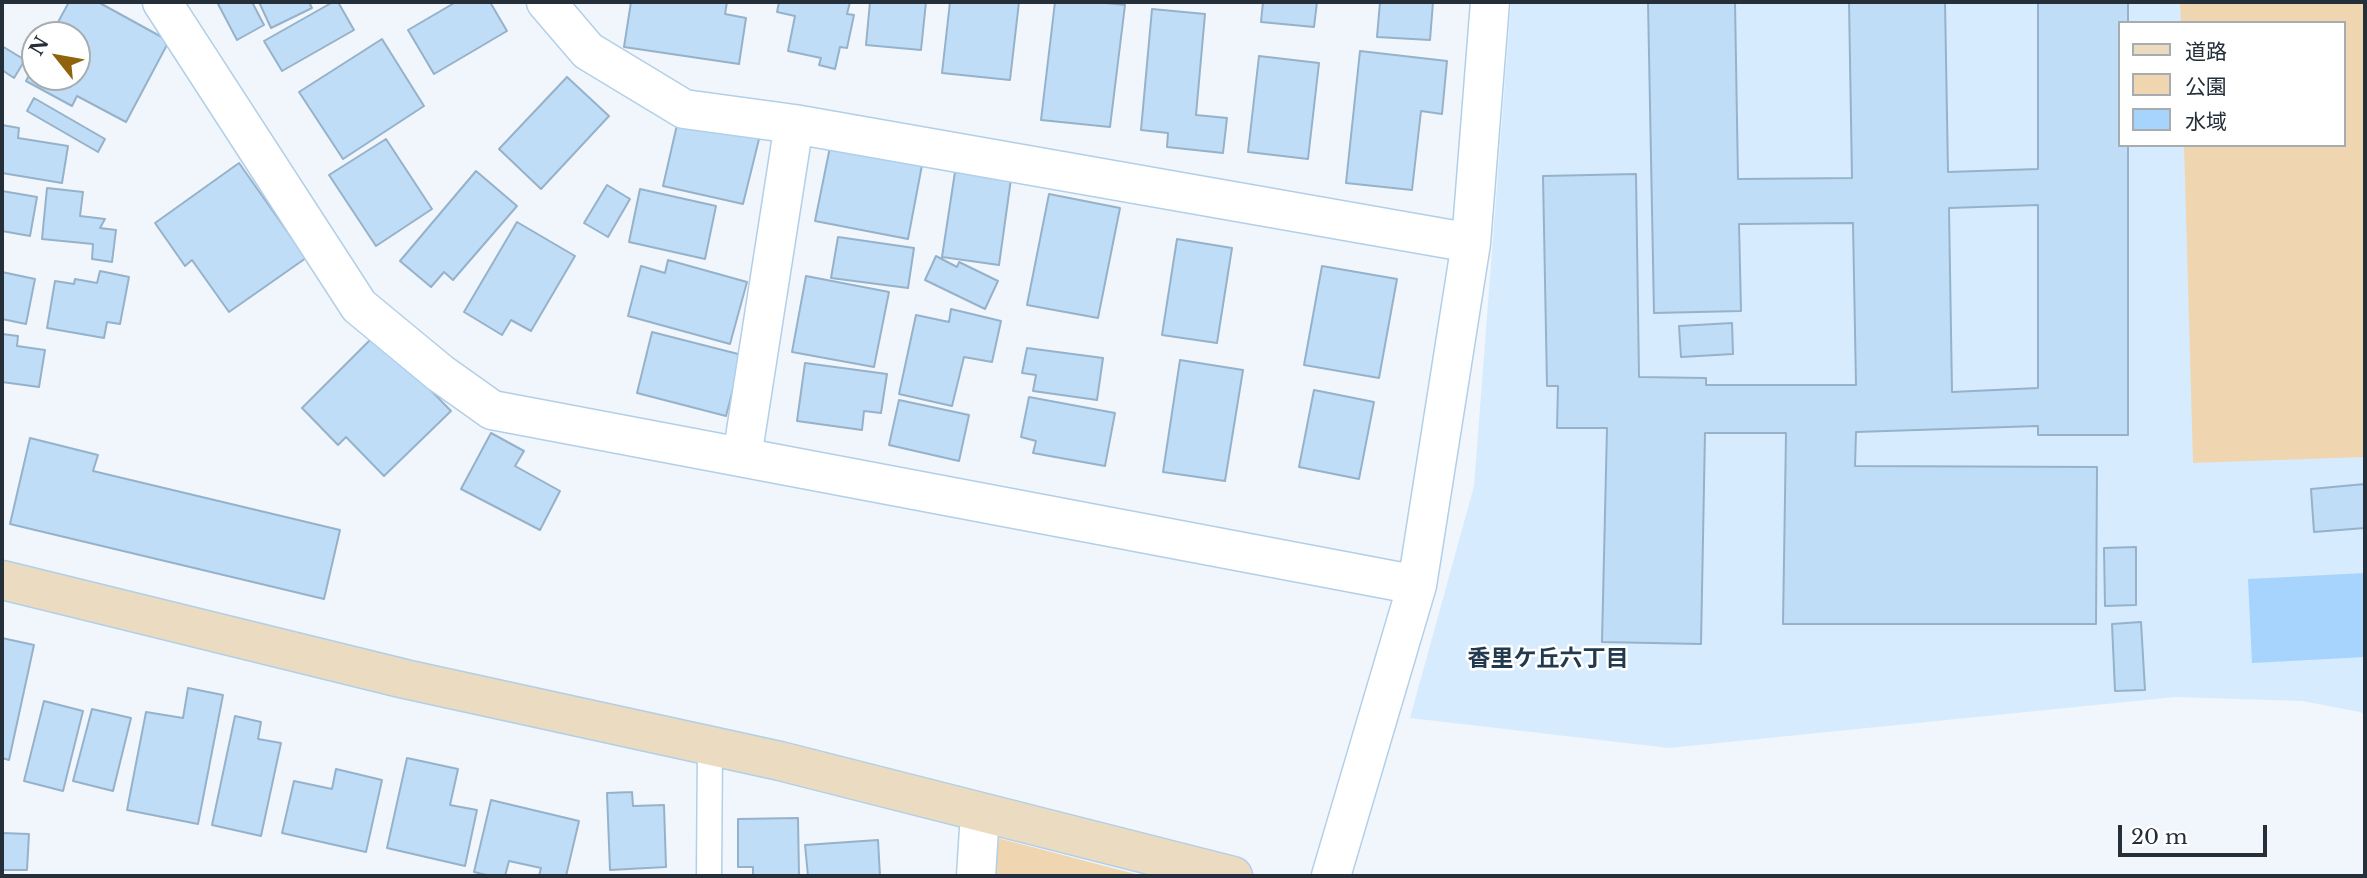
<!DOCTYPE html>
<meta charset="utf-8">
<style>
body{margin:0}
#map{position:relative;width:2367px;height:878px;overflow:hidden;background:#f0f6fb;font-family:"Libre Baskerville","Noto Sans JP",serif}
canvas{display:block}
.frame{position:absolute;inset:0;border:4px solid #242f39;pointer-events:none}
.legend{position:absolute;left:2118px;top:21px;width:228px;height:126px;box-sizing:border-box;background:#fff;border:2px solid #a7acb0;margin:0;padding:9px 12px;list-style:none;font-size:21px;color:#242f39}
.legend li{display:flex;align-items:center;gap:14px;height:35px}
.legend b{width:35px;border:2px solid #a7acb0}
.north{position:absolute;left:21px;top:21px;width:70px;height:70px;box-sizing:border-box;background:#fff;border:2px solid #a7acb0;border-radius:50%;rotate:301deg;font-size:19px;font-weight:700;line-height:28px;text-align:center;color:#242f39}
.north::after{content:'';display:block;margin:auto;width:24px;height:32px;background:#8f640c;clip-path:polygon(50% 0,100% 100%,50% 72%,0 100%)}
.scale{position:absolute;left:2118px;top:825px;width:149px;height:32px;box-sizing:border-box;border:4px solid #242f39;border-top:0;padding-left:9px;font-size:21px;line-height:24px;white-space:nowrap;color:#242f39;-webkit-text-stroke:5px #fff;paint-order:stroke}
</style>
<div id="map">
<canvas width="2367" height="878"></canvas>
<div class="frame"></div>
<ul class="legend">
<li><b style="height:9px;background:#eadbc1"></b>道路</li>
<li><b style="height:19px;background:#efd6b1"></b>公園</li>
<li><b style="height:19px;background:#a6d4fc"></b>水域</li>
</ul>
<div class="north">N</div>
<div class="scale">20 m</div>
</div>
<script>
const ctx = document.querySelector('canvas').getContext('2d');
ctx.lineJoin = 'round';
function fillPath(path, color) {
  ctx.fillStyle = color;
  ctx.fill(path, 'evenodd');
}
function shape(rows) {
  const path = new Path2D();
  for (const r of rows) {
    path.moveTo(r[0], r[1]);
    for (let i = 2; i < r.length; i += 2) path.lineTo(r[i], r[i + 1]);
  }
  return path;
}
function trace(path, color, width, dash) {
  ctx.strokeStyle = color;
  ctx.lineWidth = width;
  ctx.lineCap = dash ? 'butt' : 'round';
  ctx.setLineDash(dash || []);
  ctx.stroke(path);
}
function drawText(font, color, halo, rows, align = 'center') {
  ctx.font = font + ' "Libre Baskerville","Noto Sans JP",serif';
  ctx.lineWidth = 5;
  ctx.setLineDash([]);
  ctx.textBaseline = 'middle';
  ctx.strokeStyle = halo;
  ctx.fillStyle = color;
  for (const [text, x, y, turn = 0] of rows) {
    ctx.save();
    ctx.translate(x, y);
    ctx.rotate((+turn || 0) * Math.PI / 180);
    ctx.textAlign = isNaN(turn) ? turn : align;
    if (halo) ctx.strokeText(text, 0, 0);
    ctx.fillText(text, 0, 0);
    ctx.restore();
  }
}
fillPath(shape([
 [1511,2,2365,2,2365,715,2360,712,2302,701,2175,697,1669,748,1410,718,1474,486],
 [2120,23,2344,23,2344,145,2120,145]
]), '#d6ecfe');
fillPath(shape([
 [2180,2,2365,2,2365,457,2193,463,2184,145,2344,145,2344,23,2181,23],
 [998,838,1143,876,995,876]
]), '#efd6b1');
fillPath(shape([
 [2365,573,2365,657,2252,663,2248,579]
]), '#a6d4fc');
const building = shape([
 [69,2,98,2,169,41,126,122,77,96,72,106,26,81,35,64,35,77,77,77,77,35,51,35,69,2],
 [217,2,252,2,264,25,237,40,217,2],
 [259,2,309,2,312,8,271,28,259,2],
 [333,2,338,2,354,30,282,71,264,41,333,2],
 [456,2,490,2,507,31,434,74,408,30,456,2],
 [631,2,727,2,725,14,746,18,739,64,624,47,631,2],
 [779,2,850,2,847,14,854,15,847,48,840,47,835,69,819,65,821,58,788,51,795,16,777,12,779,2],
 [870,2,926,2,921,50,866,45,870,2],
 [950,2,1019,2,1010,80,942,73,950,2],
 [1055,2,1096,2,1125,5,1110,127,1041,120,1055,2],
 [1263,2,1317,2,1314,27,1261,22,1263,2],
 [1380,2,1433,2,1430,40,1377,37,1380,2],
 [1648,2,1735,2,1738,179,1852,178,1849,2,1945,2,1948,172,2038,169,2038,2,2128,2,2128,23,2120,23,2120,145,2128,145,2128,435,2038,435,2038,426,1856,432,1855,466,2097,467,2096,624,1783,624,1786,433,1705,433,1701,644,1602,642,1607,428,1557,428,1558,386,1547,386,1543,176,1636,174,1639,377,1706,378,1706,385,1856,385,1853,223,1739,224,1741,311,1654,313,1648,2],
 [2038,205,2038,388,1952,392,1949,208,2038,205],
 [1152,9,1205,14,1196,115,1227,118,1223,153,1167,147,1168,133,1141,130,1152,9],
 [382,39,424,106,343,159,299,92,382,39],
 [2,46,25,60,14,78,2,70,2,46],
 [1360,51,1447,61,1442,114,1421,111,1412,190,1346,183,1360,51],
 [1259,56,1319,63,1308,159,1248,152,1259,56],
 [567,77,609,116,541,189,499,149,567,77],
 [34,98,105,139,98,152,27,111,34,98],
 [679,116,760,135,743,204,663,186,679,116],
 [2,125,19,128,18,138,68,146,62,183,2,173,2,125],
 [386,139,432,209,376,246,329,175,386,139],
 [830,147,922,165,908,239,815,221,830,147],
 [239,163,306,258,229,312,192,260,185,266,155,223,239,163],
 [476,171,517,206,453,280,444,272,431,287,400,261,476,171],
 [955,172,1011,179,999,265,942,257,955,172],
 [607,185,630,199,608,237,584,223,607,185],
 [47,188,83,192,80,216,105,219,100,228,116,230,112,262,92,259,93,244,42,239,47,188],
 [640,189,716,206,705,259,629,242,640,189],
 [2,191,37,197,30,236,2,231,2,191],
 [1049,194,1120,208,1098,318,1027,305,1049,194],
 [517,222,575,256,531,331,511,320,502,335,464,312,517,222],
 [838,237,914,248,908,288,831,278,838,237],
 [1177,239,1232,248,1217,343,1162,335,1177,239],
 [936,256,957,267,959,262,998,281,985,309,925,280,936,256],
 [668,260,747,282,730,344,628,316,641,266,665,273,668,260],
 [1322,266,1397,279,1379,378,1304,365,1322,266],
 [100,271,129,277,120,324,107,322,104,338,47,328,55,281,74,284,75,279,97,283,100,271],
 [2,272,35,279,26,324,2,319,2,272],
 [806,276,889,292,874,367,792,352,806,276],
 [951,309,1001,321,992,362,964,357,952,406,899,394,916,315,949,322,951,309],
 [1732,323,1733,354,1681,357,1679,326,1732,323],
 [652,332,742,355,726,416,637,393,652,332],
 [2,334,18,336,17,346,45,350,39,387,2,382,2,334],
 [376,334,451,411,384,476,346,437,338,445,302,408,376,334],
 [1027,348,1103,358,1097,400,1033,391,1036,375,1022,373,1027,348],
 [1180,360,1243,370,1225,481,1163,472,1180,360],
 [805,363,887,374,881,413,864,411,862,430,797,421,805,363],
 [1314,390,1374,402,1359,479,1299,467,1314,390],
 [1029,397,1115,413,1105,466,1033,453,1036,441,1021,437,1029,397],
 [899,400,969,415,959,461,889,445,899,400],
 [491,433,524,451,515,466,560,491,540,530,461,489,491,433],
 [30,438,98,455,93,471,340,530,324,599,10,524,30,438],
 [2365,484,2365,528,2314,532,2311,489,2365,484],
 [2136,547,2136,605,2105,606,2104,548,2136,547],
 [2141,622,2145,690,2115,691,2112,624,2141,622],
 [2,638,34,645,9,760,2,758,2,638],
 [188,688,223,695,198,824,127,810,146,712,183,718,188,688],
 [44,701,83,711,63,791,24,781,44,701],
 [92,709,131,718,113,791,73,781,92,709],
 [235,716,261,722,258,739,281,743,261,836,212,825,235,716],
 [407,758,458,769,450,805,477,810,465,866,387,848,407,758],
 [336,769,382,780,366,852,282,833,294,781,332,789,336,769],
 [632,792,633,806,664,805,666,867,610,870,607,793,632,792],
 [491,800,579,821,566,876,539,876,541,868,509,861,505,876,491,876,474,872,491,800],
 [798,818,799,876,753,876,753,867,738,867,738,819,798,818],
 [2,833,29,834,27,870,2,870,2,833],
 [878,840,880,876,808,876,805,845,878,840]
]);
fillPath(building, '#c0ddf7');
trace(building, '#96b2ca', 2);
const lane = shape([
 [709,876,710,745]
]);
const street = shape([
 [162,2,359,306,440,373,492,410,1417,585],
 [546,2,588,51,684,109,794,124,1471,243],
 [742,457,794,124],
 [976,876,980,813],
 [1331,876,1417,585,1471,243,1490,2]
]);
const secondary = shape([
 [2,580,405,679,780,761,1233,876]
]);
trace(lane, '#b2cfe8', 27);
trace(street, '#b2cfe8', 41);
trace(secondary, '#b2cfe8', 41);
trace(lane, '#fff', 24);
trace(street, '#fff', 38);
trace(secondary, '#eadbc1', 38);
drawText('bold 23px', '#223a4f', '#fff', [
 ["香里ケ丘六丁目",1548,660]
]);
</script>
